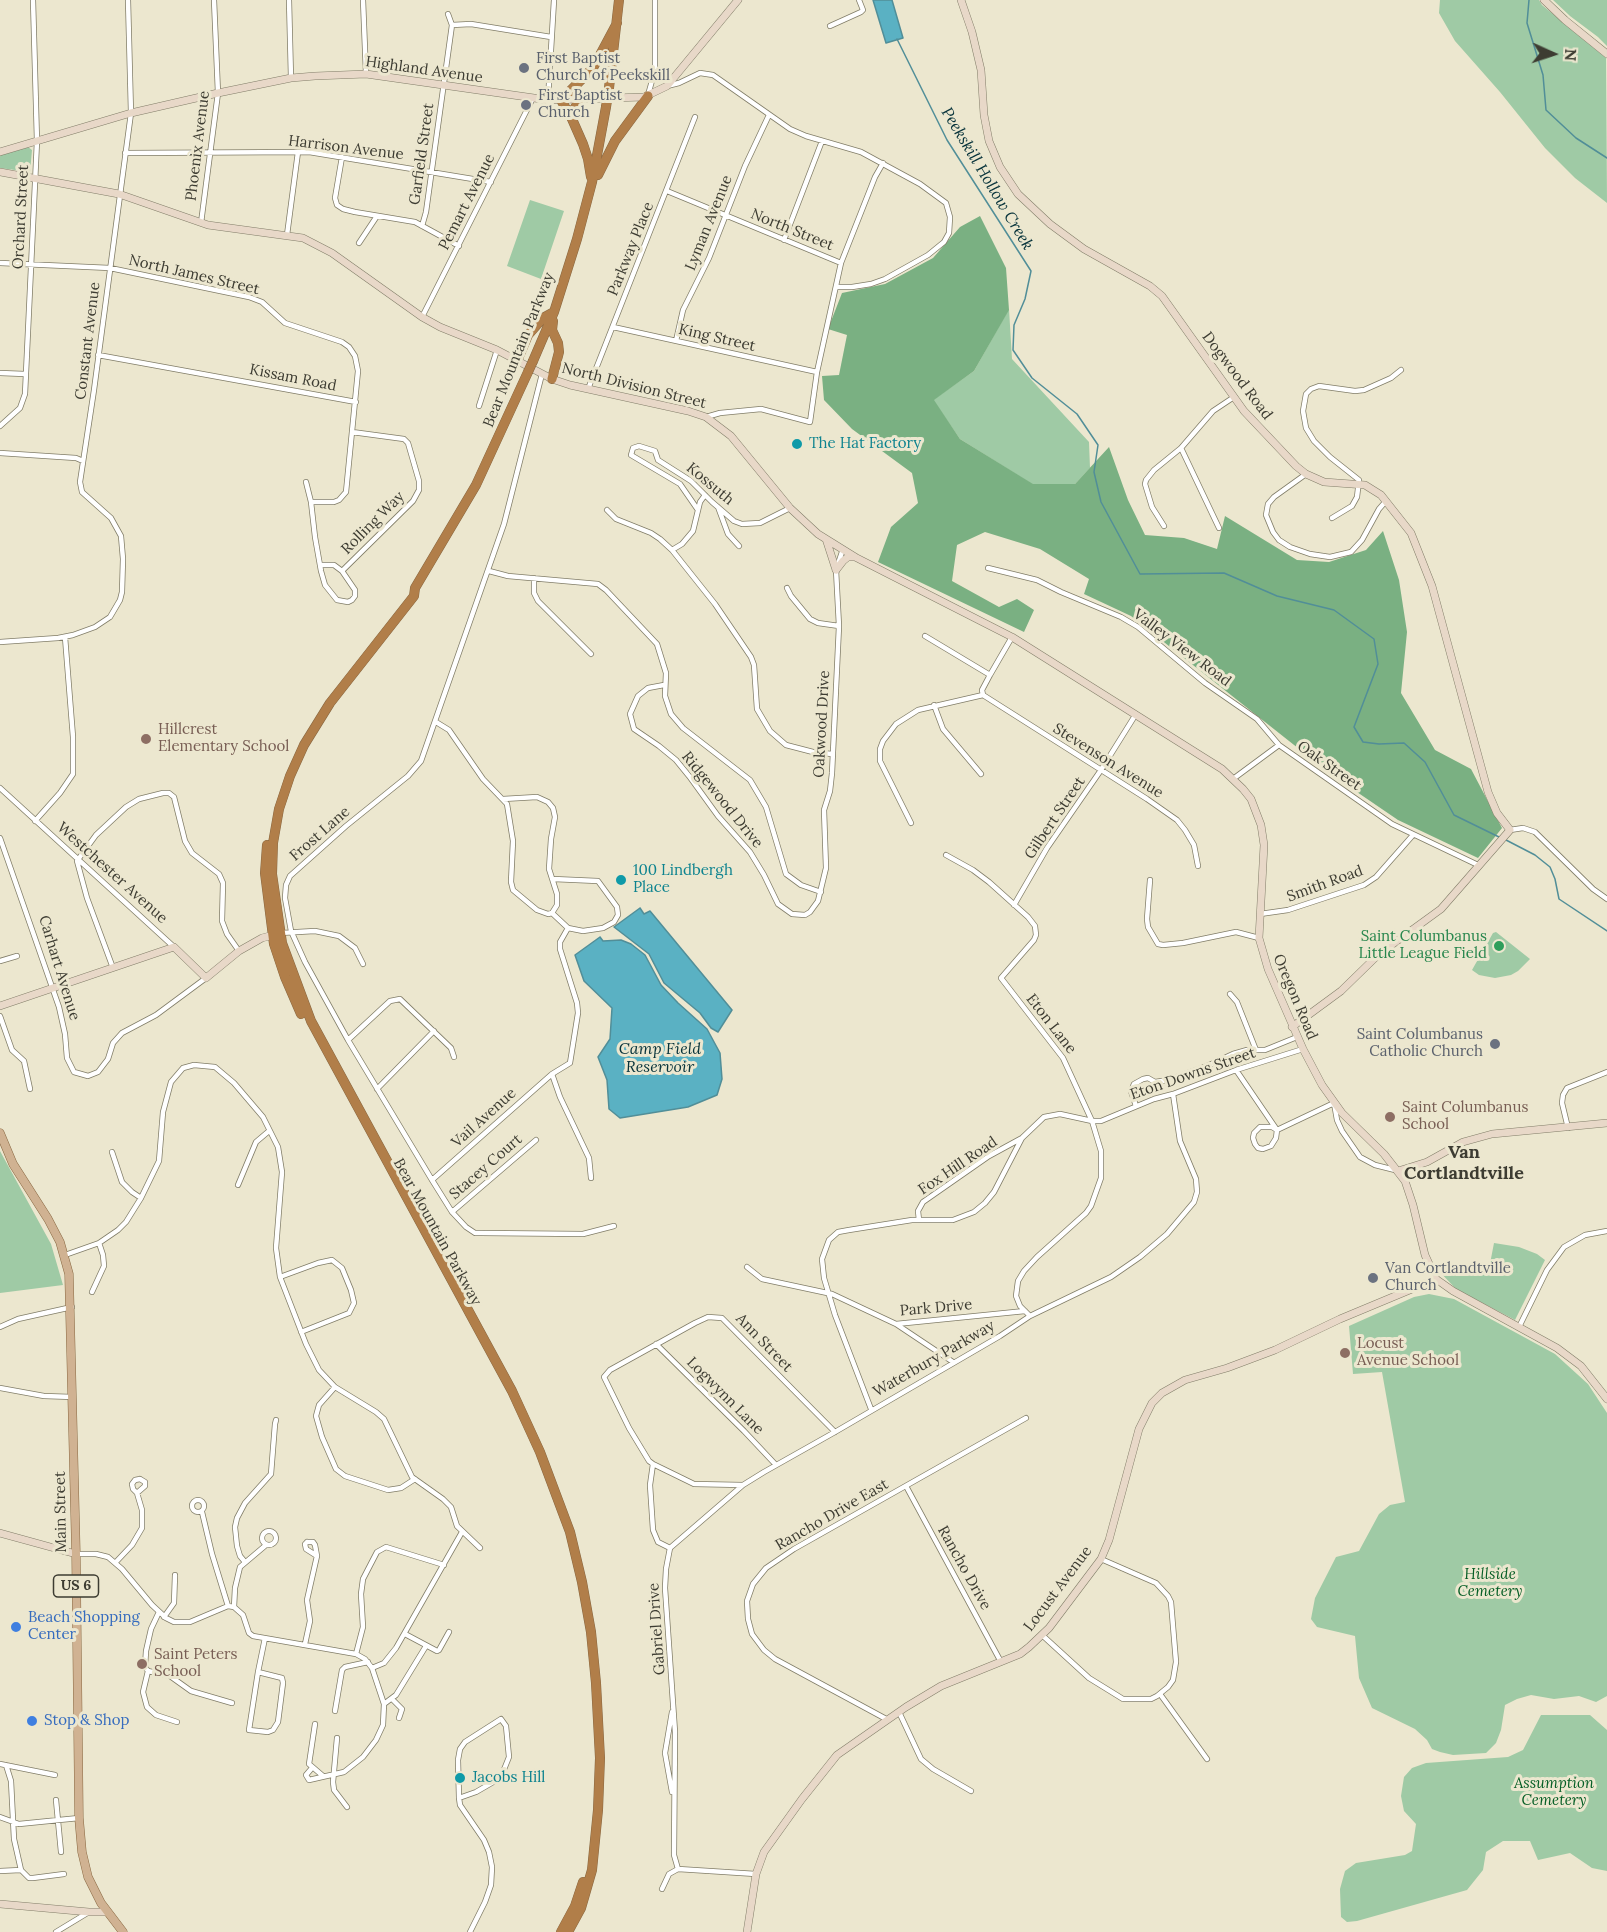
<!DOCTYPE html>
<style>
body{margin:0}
#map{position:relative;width:1607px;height:1932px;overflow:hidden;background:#ece7cf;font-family:Lora,serif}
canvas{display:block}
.north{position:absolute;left:1523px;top:24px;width:60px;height:60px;-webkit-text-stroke:4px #ece7cf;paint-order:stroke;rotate:93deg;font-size:16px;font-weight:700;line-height:24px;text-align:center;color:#3d3c32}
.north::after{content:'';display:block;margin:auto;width:21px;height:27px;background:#3d3c32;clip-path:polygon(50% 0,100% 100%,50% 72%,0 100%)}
</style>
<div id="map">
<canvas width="1607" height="1932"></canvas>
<div class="north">N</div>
</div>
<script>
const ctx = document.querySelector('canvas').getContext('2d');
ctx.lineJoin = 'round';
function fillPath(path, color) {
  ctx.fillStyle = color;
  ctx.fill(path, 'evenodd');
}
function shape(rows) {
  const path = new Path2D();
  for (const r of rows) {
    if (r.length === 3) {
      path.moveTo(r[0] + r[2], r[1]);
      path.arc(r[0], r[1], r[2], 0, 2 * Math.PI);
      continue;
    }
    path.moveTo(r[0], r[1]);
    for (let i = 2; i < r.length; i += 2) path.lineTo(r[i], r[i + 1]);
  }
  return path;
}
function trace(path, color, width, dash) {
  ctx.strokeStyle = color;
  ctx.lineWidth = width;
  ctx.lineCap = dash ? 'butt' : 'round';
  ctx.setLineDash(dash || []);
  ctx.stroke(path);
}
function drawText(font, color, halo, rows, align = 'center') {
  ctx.font = font + ' Lora,serif';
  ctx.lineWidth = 6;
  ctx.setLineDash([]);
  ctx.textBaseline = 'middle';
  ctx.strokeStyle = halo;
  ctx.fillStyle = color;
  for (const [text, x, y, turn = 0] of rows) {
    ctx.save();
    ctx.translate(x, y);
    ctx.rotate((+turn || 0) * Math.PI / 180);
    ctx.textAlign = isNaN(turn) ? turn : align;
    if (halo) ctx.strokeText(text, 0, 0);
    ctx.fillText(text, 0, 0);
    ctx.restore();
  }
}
fillPath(shape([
 [1440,0,1539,0,1542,5,1606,58,1607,203,1575,178,1545,148,1500,92,1455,41,1439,13],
 [1553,0,1607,0,1607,46,1598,37,1570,16],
 [28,147,32,150,30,172,0,168,0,155],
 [530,200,564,211,541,279,507,266],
 [1009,309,1012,359,1089,442,1090,468,1075,484,1032,484,960,439,933,400,974,371],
 [1496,932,1530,959,1518,971,1511,975,1495,978,1479,975,1472,970,1493,933],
 [0,1151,51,1244,63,1285,0,1293],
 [1494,1243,1519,1247,1537,1254,1545,1260,1515,1320,1456,1289,1436,1268,1488,1274],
 [1429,1294,1454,1299,1555,1354,1588,1384,1607,1413,1607,1696,1596,1702,1579,1696,1554,1699,1531,1695,1517,1699,1505,1705,1501,1730,1496,1743,1486,1753,1453,1755,1440,1752,1432,1749,1427,1740,1415,1729,1372,1708,1359,1678,1355,1636,1317,1627,1311,1619,1315,1598,1336,1557,1359,1551,1379,1514,1390,1505,1405,1502,1382,1372,1353,1374,1349,1326,1414,1297],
 [1541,1715,1590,1715,1607,1730,1607,1871,1592,1868,1570,1853,1538,1860,1530,1841,1503,1841,1486,1852,1483,1870,1467,1890,1357,1921,1347,1922,1341,1917,1340,1889,1345,1871,1356,1863,1405,1855,1412,1851,1416,1824,1404,1811,1401,1796,1404,1777,1412,1768,1426,1763,1508,1757,1523,1750]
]), '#9fcaa5');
fillPath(shape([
 [980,216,1006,268,1009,310,974,371,934,400,960,439,1033,484,1075,484,1109,447,1128,500,1145,535,1184,538,1217,549,1225,516,1297,560,1329,562,1366,550,1383,531,1399,580,1407,632,1401,693,1435,750,1471,769,1502,828,1478,858,1398,820,1332,775,1131,616,1084,594,1089,579,1040,549,985,532,957,545,952,581,999,607,1017,599,1034,610,1024,632,878,562,891,527,918,503,912,473,852,429,824,400,822,376,839,375,847,335,828,329,842,293,885,284,933,258,960,227]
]), '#7ab082');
const water = shape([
 [873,0,892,0,903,38,886,43,873,0],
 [640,908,644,914,650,911,732,1010,718,1032,711,1028,700,1013,664,983,649,954,614,927,640,908],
 [600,937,603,941,621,940,631,944,645,955,661,985,678,1003,707,1029,720,1053,722,1079,717,1095,688,1107,620,1118,609,1109,607,1080,598,1057,610,1039,612,1008,584,981,575,955,600,937]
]);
fillPath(water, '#5ab1c3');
trace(water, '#518e98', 1.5);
trace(shape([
 [1529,0,1527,23,1543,75,1546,110,1576,138,1607,158],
 [897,39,947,140,1031,271,1025,299,1014,325,1013,350,1032,378,1077,414,1098,445,1094,472,1101,502,1140,574,1224,573,1277,596,1334,610,1374,639,1378,664,1354,727,1363,742,1379,744,1404,743,1425,762,1454,815,1499,837],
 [1506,840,1535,855,1550,867,1555,879,1559,899,1607,931]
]), '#518e98', 1.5);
const street = shape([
 [289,0,291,78],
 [363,0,366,74],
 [452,25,471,24,551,37],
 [830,26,861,12,863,10,859,0],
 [667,86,679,83,700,73,713,75,790,129,806,136,861,152,920,184,946,203,950,217,949,233,944,242,928,255,885,279,871,284,852,287,836,287],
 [648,95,655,70,655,0],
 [548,100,554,0],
 [125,153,309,152,491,182],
 [342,157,335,198,337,205,343,209,355,212,415,222,459,246],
 [667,191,841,263],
 [201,223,218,93,214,0],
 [422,226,426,212,452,25,448,14],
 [287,235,298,152],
 [784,240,822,141],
 [359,243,377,216],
 [0,263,110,268,249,297,262,302,285,323,342,342,349,347,355,356,358,371,346,492,339,500,334,502,311,502],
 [422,317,533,98],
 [613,327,817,372],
 [676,341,683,310,709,258,745,166,769,115],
 [98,355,356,402],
 [0,373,25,374],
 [542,374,504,524,421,761,408,776,346,826,290,876,286,885,285,898,291,931,305,962,348,1040,432,1180,452,1212,466,1227,475,1233,481,1233,583,1234,614,1226],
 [588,389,695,117],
 [479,406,497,350],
 [706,417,720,413,761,409,810,422,817,372,841,263,875,177,883,163],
 [0,426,20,408,25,394,37,141,33,0],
 [1181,448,1219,528],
 [0,453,76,458,83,461],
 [1306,474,1274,497,1268,504,1266,515,1273,532,1279,540,1290,547,1310,554,1330,557,1351,552,1362,540,1379,509,1386,501],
 [306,482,311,502,315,537,321,571,325,585,337,600,348,602,352,600,355,596,355,590,342,571,334,565,320,565],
 [718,507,728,534,739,546],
 [607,510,616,519,651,533,660,539,672,550,715,604,751,657,754,665,757,709,770,731,786,745,813,752,832,754],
 [698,510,680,484,631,455,633,448,639,446,655,451,658,460,691,481,712,502,734,521,742,524,760,523,790,508],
 [1332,518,1352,506,1357,497,1359,480,1330,457,1314,441,1306,428,1303,411,1306,394,1311,389,1319,386,1355,391,1364,390,1391,378,1401,370],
 [1164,526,1152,507,1145,484,1146,480,1154,470,1181,448,1213,411,1234,397],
 [672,550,682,544,693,531,700,502,705,495],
 [988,568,1037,580,1061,592,1121,617,1138,627,1205,683,1257,719,1279,745],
 [342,571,413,501,419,490,419,481,408,443,404,439,352,432],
 [489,571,508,576,598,584,606,590,657,644,666,673,665,696,671,714,683,728,750,780,766,807,786,874,801,885,821,892],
 [534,578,534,593,538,601,591,654],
 [787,588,791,596,810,619,818,623,839,626],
 [925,636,990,675],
 [0,642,58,638,73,635,95,627,110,617,120,600,122,592,123,559,121,536,111,518,82,492,80,482,94,390,131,113,128,0],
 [664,685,648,688,638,696,630,714,634,729,659,746,676,760,689,776,718,816,750,852,764,875,778,904,792,914,805,915,810,912,818,901,826,868,824,810,830,791,832,773,839,626,836,570,843,549],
 [983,695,1147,799,1177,820,1185,830,1194,845,1198,866],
 [983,695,982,690,990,675,1012,637],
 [934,705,943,729,981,774],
 [436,722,449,730,483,779,507,804,513,841,511,882,513,890,537,910,548,914,552,913,557,905,557,894,549,869,551,839,555,817,553,808,548,802,537,797,503,799],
 [1233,779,1279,745,1392,824,1478,865],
 [0,788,174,947],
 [35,821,60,793,73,774,73,737,65,637],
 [911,823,880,761,880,749,883,741,896,724,918,710,983,695],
 [1510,830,1523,828,1535,832,1593,889,1607,899],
 [0,838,59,1007,65,1034,67,1058,74,1072,88,1076,98,1072,108,1059,113,1043,122,1033,156,1015,206,978],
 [946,855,973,870,989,882,1028,917,1035,926,1036,935,1034,940,1001,978,1063,1058,1092,1121,1101,1151,1101,1178,1091,1206,1086,1213,1037,1257,1024,1271,1018,1281,1016,1296,1020,1306,1030,1316],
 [1150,880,1147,919,1148,927,1158,944,1163,945,1183,943,1236,932,1259,938],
 [1014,905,1047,848,1101,770,1136,714],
 [552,913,568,928,583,931,603,928,614,922,618,915,617,907,598,881,553,879],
 [1260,914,1288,910,1364,885,1376,877,1413,835],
 [280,933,315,931,339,936,355,948,363,964],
 [0,961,17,956],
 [113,968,87,898,77,861,96,835,126,807,139,799,163,793,169,793,174,797,185,841,192,853,219,874,223,883,222,921,227,934,239,951],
 [1230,994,1237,1002,1256,1050],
 [0,1016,12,1050,24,1061,30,1089],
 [348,1040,390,1001,400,999,451,1048,454,1057],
 [1236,1070,1277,1130,1276,1138,1271,1146,1263,1149,1258,1148,1255,1144,1253,1138,1254,1133,1260,1127,1272,1127,1277,1130,1334,1103,1337,1120,1342,1131,1360,1157,1375,1165,1395,1170],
 [552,1074,560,1097,589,1158,591,1178],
 [377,1089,434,1031],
 [1136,1106,1131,1091,1134,1084,1143,1079,1148,1078,1155,1082,1168,1080,1207,1066,1233,1054,1247,1050,1265,1050,1297,1037],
 [1568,1128,1562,1103,1563,1095,1567,1088,1607,1072],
 [112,1152,122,1182,132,1192,141,1198],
 [432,1180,552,1074,570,1063,578,1013,577,1003,560,949,560,942,568,928],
 [238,1185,256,1142,269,1131],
 [452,1212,536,1140],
 [919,1220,918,1211,923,1202,989,1156,1022,1138,1044,1117,1060,1114,1092,1121,1101,1121,1154,1099,1173,1094,1236,1070,1303,1049],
 [65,1255,99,1243,118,1230,126,1222,141,1198,159,1161,163,1112,171,1082,183,1068,194,1065,215,1067,234,1083,263,1117,278,1147,282,1172,276,1248,280,1277,306,1344,319,1370,335,1387,376,1412,384,1419,412,1477,443,1499,451,1507,457,1526,480,1548],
 [747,1267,762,1279,832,1294,896,1324,1025,1311],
 [280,1277,318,1263,332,1260,342,1268,351,1290,354,1303,349,1313,301,1332],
 [92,1292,104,1266,103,1255,99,1243],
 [896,1324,953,1362],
 [0,1327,18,1319,72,1307],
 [1519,1327,1547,1270,1564,1247,1585,1235,1607,1231],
 [656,1344,744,1431,776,1465],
 [335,1387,319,1405,316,1416,322,1437,336,1469,345,1476,388,1490,401,1488,415,1479],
 [0,1388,44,1396,73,1397],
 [871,1409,835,1315,824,1278,822,1259,829,1240,838,1232,849,1230,912,1220,953,1220,974,1212,985,1203,994,1192,1022,1138],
 [835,1432,722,1318,708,1317,695,1323,610,1370,604,1377,629,1428,649,1461,653,1464,694,1484,743,1485,764,1472,835,1432,1000,1336,1030,1316,1111,1277,1140,1257,1167,1234,1194,1202,1197,1192,1196,1179,1180,1141,1173,1094],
 [653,1464,650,1485,653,1530,658,1542,670,1548],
 [140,1479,145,1482,145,1486,137,1493,133,1489,132,1484,135,1480,140,1479],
 [906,1486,1001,1662],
 [198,1506,6],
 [202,1512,212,1554,228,1606],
 [269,1538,7],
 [307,1542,313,1542,315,1545,317,1556,306,1549,305,1544,307,1542],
 [670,1548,743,1485],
 [76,1554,96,1554,108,1557,122,1569,152,1605,166,1618,174,1622,190,1622,228,1606,234,1607],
 [245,1562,240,1556,237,1546,235,1527,237,1518,245,1503,271,1474,275,1424,276,1420],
 [115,1563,132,1545,142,1528,142,1510,137,1493],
 [234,1607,243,1615,249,1633,253,1636,356,1654,365,1659,372,1668,384,1704,383,1725,376,1740,363,1757,344,1772,309,1780,306,1775,312,1768],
 [234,1607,235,1588,240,1567,266,1545],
 [164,1617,174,1603,175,1575],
 [405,1634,437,1651,439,1650,449,1632],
 [1042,1635,1089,1678,1123,1699,1151,1699,1157,1696,1168,1687,1173,1680,1176,1662,1171,1602,1168,1596,1156,1583,1101,1559],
 [305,1644,310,1621,307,1600,317,1556],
 [356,1654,363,1627,361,1594,363,1579,377,1552,386,1547,444,1565],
 [372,1668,384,1663,396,1648,462,1532],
 [148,1671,170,1676,191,1691,232,1703],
 [148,1671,143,1692,147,1707,156,1715,177,1722],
 [148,1671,145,1667,146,1651,151,1629,159,1612],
 [258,1672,282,1678,283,1683,278,1722,273,1730,268,1732,249,1730,258,1672],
 [258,1672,265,1638],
 [1160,1694,1207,1759],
 [392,1699,402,1709,399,1718],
 [384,1704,396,1695,426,1646],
 [335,1711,342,1670,345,1667,368,1662],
 [899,1712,921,1759,933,1769,971,1791],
 [888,1720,775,1659,764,1650,752,1634,748,1619,747,1601,753,1584,766,1568,794,1549,1026,1418],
 [315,1724,309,1764,323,1776],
 [337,1738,333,1782,334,1790,347,1807],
 [0,1764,55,1775],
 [6,1765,11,1781,14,1839,21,1870,29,1878,33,1878,64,1874],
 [672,1792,665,1753,672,1712],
 [459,1798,476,1792,495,1781,503,1772,509,1757,506,1726,501,1719,465,1742,460,1749,458,1760,459,1798,460,1805,484,1840,489,1852,492,1867,491,1885,485,1902,470,1932],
 [56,1800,61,1852],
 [0,1817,19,1824,79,1818],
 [678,1869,756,1874],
 [0,1871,21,1870],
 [662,1889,669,1874,678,1869,674,1855,675,1732,665,1588,666,1569,670,1548],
 [56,1932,89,1912]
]);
const secondary = shape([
 [961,0,972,32,981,70,984,115,989,141,1000,167,1018,194,1050,224,1084,249,1150,286,1162,296,1244,411,1296,466,1306,474,1324,482,1365,485,1381,495,1411,533,1432,586,1488,792,1497,813,1510,830,1441,909,1379,954,1341,991,1292,1027],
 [1544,0,1565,20,1607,54],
 [0,152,131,113,218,93,291,78,315,76,366,74,548,100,644,97,667,86,738,0],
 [0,172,119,194,208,225,303,238,332,253,422,317,440,327,497,350,552,379,570,385,688,411,706,417,731,436,790,508,818,534,855,557,1012,637,1222,769,1243,789,1251,799,1261,825,1264,845,1259,938,1268,969,1303,1049,1322,1085,1342,1113,1384,1154,1405,1181,1413,1205,1425,1255,1436,1279,1453,1291,1557,1348,1581,1366,1607,1399],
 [826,539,836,570],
 [836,570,843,561,848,557,855,557],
 [0,1006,174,947,206,978,239,951,262,938,277,934],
 [1398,1171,1427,1162,1463,1142,1492,1134,1607,1123],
 [0,1533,76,1554],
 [0,1904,89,1912,107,1912],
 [747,1932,756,1874,764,1852,802,1799,837,1755,906,1707,941,1686,1020,1654,1029,1647,1049,1628,1101,1559,1109,1540,1139,1429,1152,1403,1162,1393,1185,1380,1227,1368,1275,1350,1340,1319,1436,1279]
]);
const primary = shape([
 [0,1133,13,1164,48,1219,60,1242,69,1274,76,1554,79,1818,82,1852,88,1877,101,1903,123,1932]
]);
const highway = shape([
 [609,88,619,0],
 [572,119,574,109,580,100],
 [598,175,615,141,648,96],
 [591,177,588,159,583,144,572,119,561,100,593,68,617,23],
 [517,361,528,335,543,318,554,312],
 [533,361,554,312,577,239,592,182,606,107],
 [528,372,476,485,415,588,414,596,330,703,304,745,290,776,279,809,273,843,272,874,282,943,311,1021,512,1391,540,1452,570,1532,582,1582,591,1632,596,1683,600,1758,598,1810,592,1870,581,1908,568,1932],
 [552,379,559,352,558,343,552,330,553,321],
 [267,845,265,873,274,944,285,977,301,1014],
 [561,1932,575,1906,583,1882]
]);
trace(street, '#817d68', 6);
trace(secondary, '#817d68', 8);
trace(primary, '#886741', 9);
trace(highway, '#886741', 10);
trace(street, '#fff', 4.5);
trace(secondary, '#e8d8c8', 7);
trace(primary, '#d0b292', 8);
trace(highway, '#b17e49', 9);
const highwayBridge = shape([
 [606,107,609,88],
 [528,372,533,361]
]);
trace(highwayBridge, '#886741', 10, []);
trace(highwayBridge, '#b17e49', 9);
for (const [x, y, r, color] of [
 [524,68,6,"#6b7280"],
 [526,105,6,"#6b7280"],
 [797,444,6,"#0f9aa8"],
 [146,739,6,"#8d6e63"],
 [621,880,6,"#0f9aa8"],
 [1499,946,6,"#2e9e5b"],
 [1495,1044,6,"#6b7280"],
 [1390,1117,6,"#8d6e63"],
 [1373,1278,6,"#6b7280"],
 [1345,1353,6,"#8d6e63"],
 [16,1627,6,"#3f7fe0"],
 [142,1664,6,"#8d6e63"],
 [32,1721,6,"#3f7fe0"],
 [460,1778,6,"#0f9aa8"]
]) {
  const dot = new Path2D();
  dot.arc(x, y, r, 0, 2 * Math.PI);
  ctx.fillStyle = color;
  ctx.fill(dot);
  trace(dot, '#ece7cf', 2);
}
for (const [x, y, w] of [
 [76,1586,45]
]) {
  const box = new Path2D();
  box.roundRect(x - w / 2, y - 11, w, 22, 4.5);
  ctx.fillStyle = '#ece7cf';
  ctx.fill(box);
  trace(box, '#3d3c32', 1.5);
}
drawText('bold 14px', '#3d3c32', null, [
 ["US 6",76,1586]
]);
drawText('15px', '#5b616d', '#ece7cf', [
 ["First Baptist",536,59],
 ["Church of Peekskill",536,76],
 ["First Baptist",538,96],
 ["Church",538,113],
 ["Saint Columbanus",1483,1035,"right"],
 ["Catholic Church",1483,1052,"right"],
 ["Van Cortlandtville",1385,1269],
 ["Church",1385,1286]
], 'left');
drawText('15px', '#3d3c32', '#ece7cf', [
 ["Highland Avenue",424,70,8],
 ["Phoenix Avenue",198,146,-83],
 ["Harrison Avenue",346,148,7],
 ["Garfield Street",422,154,-82],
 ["Pemart Avenue",467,202,-63],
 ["Orchard Street",21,217,-87],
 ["Lyman Avenue",709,223,-68],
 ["North Street",792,230,22],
 ["Parkway Place",631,249,-68],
 ["North James Street",194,275,13],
 ["King Street",717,338,13],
 ["Constant Avenue",88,341,-83],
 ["Bear Mountain Parkway",519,350,-68],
 ["Dogwood Road",1237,376,53],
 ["Kissam Road",293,378,11],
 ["North Division Street",634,386,14],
 ["Kossuth",710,484,40],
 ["Rolling Way",373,523,-45],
 ["Valley View Road",1182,648,37],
 ["Oakwood Drive",822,724,-87],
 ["Stevenson Avenue",1108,761,32],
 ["Oak Street",1329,766,35],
 ["Ridgewood Drive",722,800,51],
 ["Gilbert Street",1055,818,-56],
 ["Frost Lane",320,834,-41],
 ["Westchester Avenue",112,873,42],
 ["Smith Road",1325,884,-20],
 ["Carhart Avenue",59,968,73],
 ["Oregon Road",1295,997,67],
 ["Eton Lane",1051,1024,52],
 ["Eton Downs Street",1193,1074,-19],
 ["Vail Avenue",484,1118,-42],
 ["Fox Hill Road",958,1166,-34],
 ["Stacey Court",486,1167,-41],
 ["Bear Mountain Parkway",437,1232,61],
 ["Park Drive",936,1308,-5],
 ["Ann Street",764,1343,46],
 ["Waterbury Parkway",934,1359,-30],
 ["Logwynn Lane",725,1396,45],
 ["Main Street",61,1512,-91],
 ["Rancho Drive East",832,1515,-30],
 ["Rancho Drive",964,1568,61],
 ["Locust Avenue",1058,1589,-53],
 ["Gabriel Drive",657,1629,-94]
]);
drawText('15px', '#0d838f', '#ece7cf', [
 ["The Hat Factory",809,444],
 ["100 Lindbergh",633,871],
 ["Place",633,888],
 ["Jacobs Hill",472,1778]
], 'left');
drawText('15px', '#785e54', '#ece7cf', [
 ["Hillcrest",158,730],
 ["Elementary School",158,747],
 ["Saint Columbanus",1402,1108],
 ["School",1402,1125],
 ["Locust",1357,1344],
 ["Avenue School",1357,1361],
 ["Saint Peters",154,1655],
 ["School",154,1672]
], 'left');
drawText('15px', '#27864d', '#ece7cf', [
 ["Saint Columbanus",1487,937],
 ["Little League Field",1487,954]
], 'right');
drawText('italic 15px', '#055e25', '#ece7cf', [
 ["Hillside",1490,1575],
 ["Cemetery",1490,1592],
 ["Assumption",1554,1784],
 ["Cemetery",1554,1801]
]);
drawText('15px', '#366cbe', '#ece7cf', [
 ["Beach Shopping",28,1618],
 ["Center",28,1635],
 ["Stop & Shop",44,1721]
], 'left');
drawText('italic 16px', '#06323a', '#ece7cf', [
 ["Peekskill Hollow Creek",987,179,59],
 ["Camp Field",660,1049],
 ["Reservoir",660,1067]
]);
drawText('bold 18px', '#3d3c32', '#ece7cf', [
 ["Van",1464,1153],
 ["Cortlandtville",1464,1174]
]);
</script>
